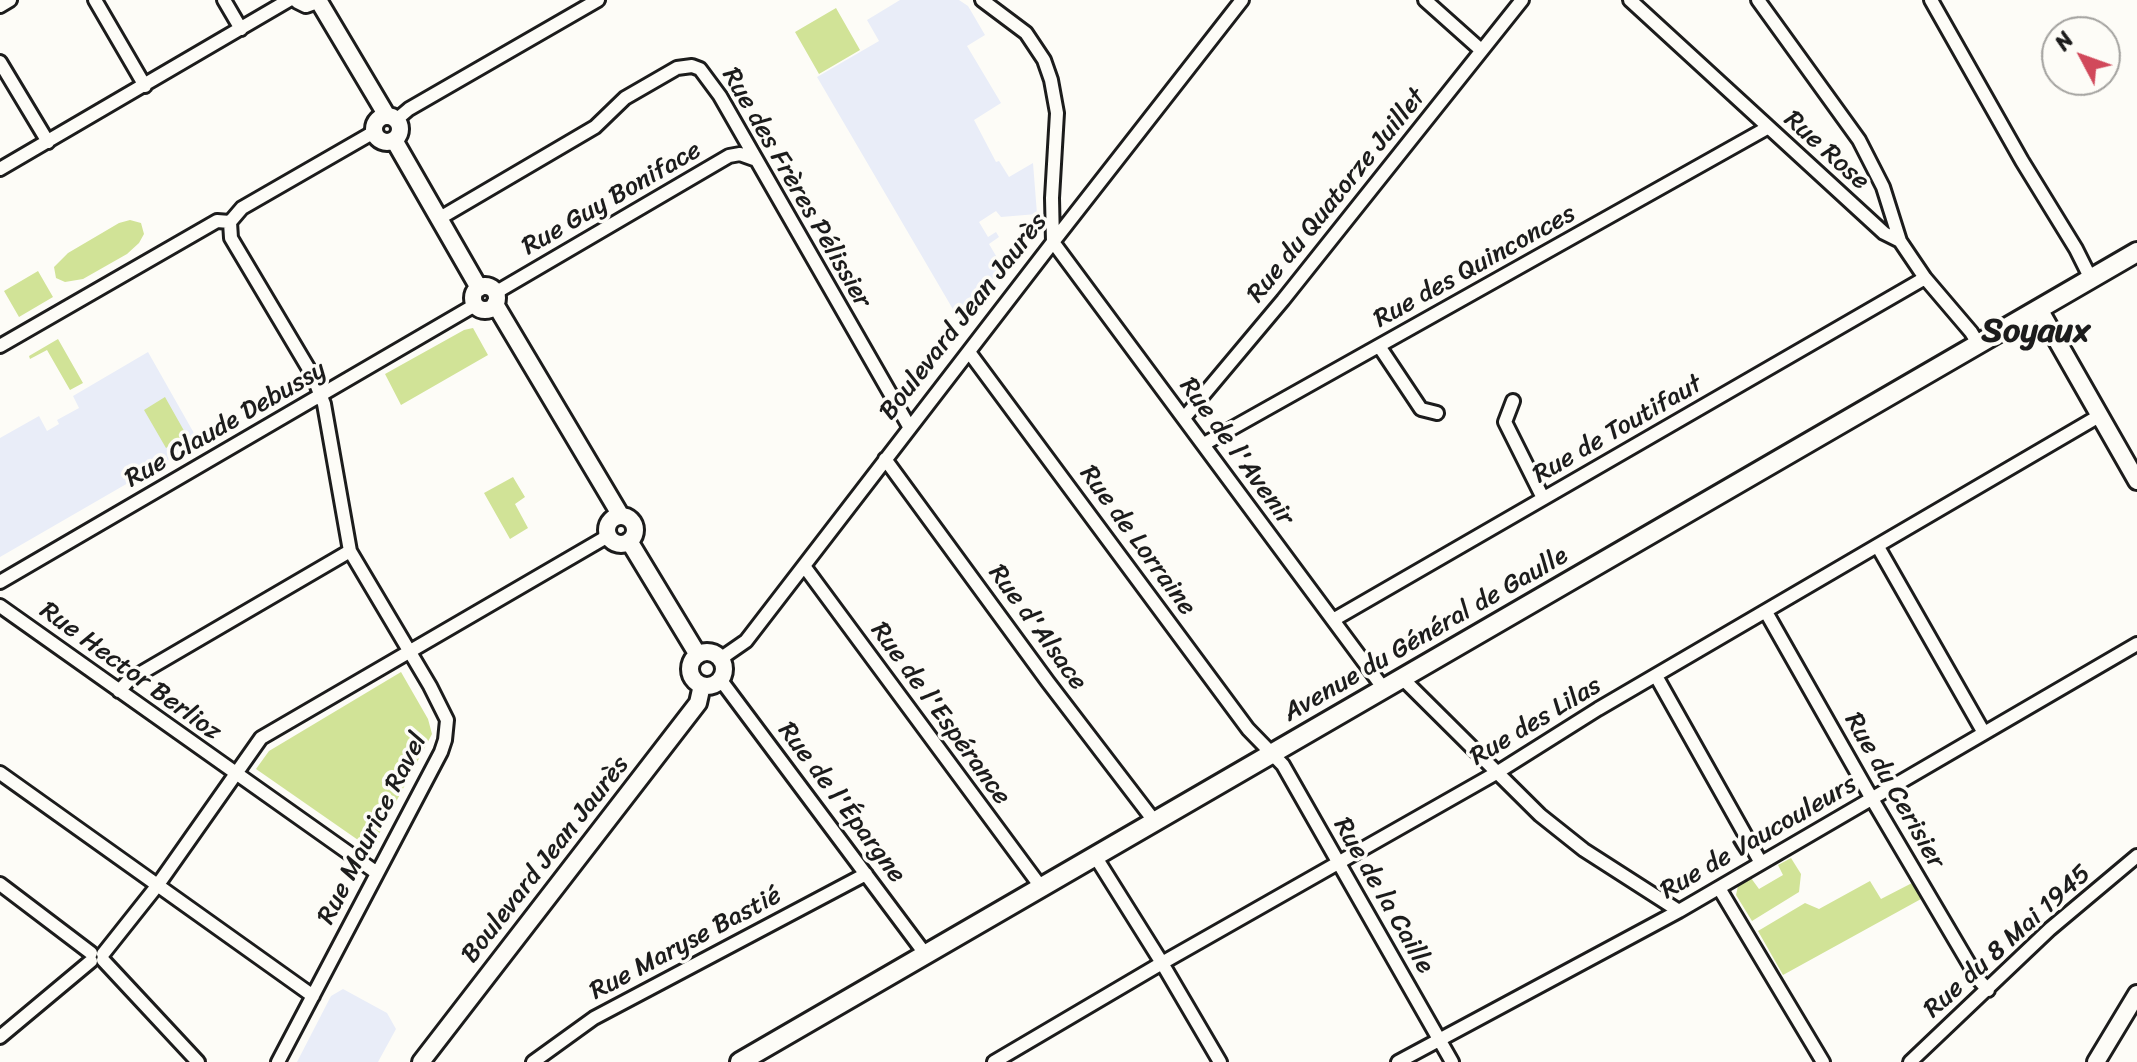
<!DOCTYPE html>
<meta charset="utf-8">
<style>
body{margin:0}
#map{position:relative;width:2137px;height:1062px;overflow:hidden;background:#fdfcf7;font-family:Sriracha,sans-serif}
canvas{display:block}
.north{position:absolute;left:2041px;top:16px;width:80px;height:80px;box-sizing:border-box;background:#fdfcf7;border:2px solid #a3a29f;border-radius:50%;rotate:311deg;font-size:22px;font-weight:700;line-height:32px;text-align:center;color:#1c1c1c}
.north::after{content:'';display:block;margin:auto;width:28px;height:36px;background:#d1495b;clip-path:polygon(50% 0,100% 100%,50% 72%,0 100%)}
</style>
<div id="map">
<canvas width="2137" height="1062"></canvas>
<div class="north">N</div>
</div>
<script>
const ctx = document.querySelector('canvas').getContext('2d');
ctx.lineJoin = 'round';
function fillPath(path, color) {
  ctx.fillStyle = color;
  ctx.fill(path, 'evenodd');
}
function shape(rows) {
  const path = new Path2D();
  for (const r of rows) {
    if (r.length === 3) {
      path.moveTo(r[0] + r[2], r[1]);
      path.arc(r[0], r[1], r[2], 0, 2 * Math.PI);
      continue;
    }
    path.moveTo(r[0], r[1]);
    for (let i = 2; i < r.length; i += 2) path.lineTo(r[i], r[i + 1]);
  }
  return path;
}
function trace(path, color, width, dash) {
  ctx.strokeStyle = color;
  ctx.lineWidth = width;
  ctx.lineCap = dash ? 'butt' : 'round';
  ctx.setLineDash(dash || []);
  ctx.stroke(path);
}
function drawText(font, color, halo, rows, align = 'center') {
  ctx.font = font + ' Sriracha,sans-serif';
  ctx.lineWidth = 7;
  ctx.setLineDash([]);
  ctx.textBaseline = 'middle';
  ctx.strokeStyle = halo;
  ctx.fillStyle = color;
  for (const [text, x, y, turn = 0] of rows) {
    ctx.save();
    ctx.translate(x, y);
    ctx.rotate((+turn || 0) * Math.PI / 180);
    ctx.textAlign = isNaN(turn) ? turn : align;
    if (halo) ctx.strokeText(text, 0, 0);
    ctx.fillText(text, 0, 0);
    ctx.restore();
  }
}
fillPath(shape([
 [900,0,959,0,968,6,985,35,967,46,1001,103,974,120,996,162,999,161,1009,177,1033,163,1037,214,1001,217,996,211,979,222,988,237,996,232,999,237,989,244,1002,266,961,323,817,77,879,41,867,20],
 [148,352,199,442,0,557,0,438,39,416,47,431,59,424,57,420,79,408,73,396],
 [343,989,387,1013,396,1029,378,1062,297,1062,331,996]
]), '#e9edf8');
fillPath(shape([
 [836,8,860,50,819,74,795,32],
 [130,220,141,223,144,234,139,243,127,254,83,279,65,282,56,278,54,267,68,253,119,223],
 [38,271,53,297,19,317,4,291],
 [473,328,488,355,401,405,385,374,464,330],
 [58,339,83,383,70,390,47,350,30,359,29,356],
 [165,397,187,436,166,448,144,410],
 [513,477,525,497,515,504,528,528,510,539,484,493],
 [401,672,428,719,432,734,371,849,256,769,269,751],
 [1791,858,1801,874,1799,892,1752,921,1736,895,1738,886,1751,878,1759,889,1783,875,1778,865],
 [1870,881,1881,899,1912,883,1921,899,1783,975,1758,931,1805,903,1819,909]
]), '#d1e397');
const minor = shape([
 [95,0,145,86],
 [224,0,241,29],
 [982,0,1026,33,1044,60,1051,80,1057,113,1052,198,1053,242],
 [1425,0,1481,50],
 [1630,0,1884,233,1900,241,1925,278,1971,332,1979,345],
 [1758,0,1859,140,1883,187,1900,241],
 [1931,0,2022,161,2076,249,2091,279],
 [0,6,10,0],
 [0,62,48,142],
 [396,120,409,109,598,0],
 [0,169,289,0],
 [440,218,595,127,625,98,677,68,692,66,700,69,720,96,910,428],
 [230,222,231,238,313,376,324,404,350,551,430,686,447,720,445,740,441,752,278,1062],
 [230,222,242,208,374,132],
 [1053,242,1384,689],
 [495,293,729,156,740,154,754,159],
 [0,346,217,221,230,222],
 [1379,346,1421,409,1437,413],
 [969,352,1248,729,1283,765,1452,1062],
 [1513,401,1505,422,1543,498],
 [1184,418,1283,300,1522,0],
 [1204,444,1767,128],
 [885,459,1048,682,1155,822],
 [1878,547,1984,733],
 [804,566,1041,887],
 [0,582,475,305],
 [0,606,377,873],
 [1766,612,1872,799,1978,979,1988,990],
 [1333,620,1925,278],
 [720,659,746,641,1053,242,1242,0],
 [1656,676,1761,863],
 [720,679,926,955],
 [1403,679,1540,815,1584,850,1679,911],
 [119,691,129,680,350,551],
 [0,773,313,996],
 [1095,856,1162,963,1220,1062],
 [0,884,91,953],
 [1719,888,1823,1062],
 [103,954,157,886,261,738,608,536],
 [103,960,198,1062],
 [0,1037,91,961],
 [533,1062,594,1018,866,874],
 [994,1062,1162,963,1498,772,1598,709,2099,416],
 [1398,1062,1679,911,2137,644],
 [1910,1062,2050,929,2137,856]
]);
const tertiary = shape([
 [298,0,306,4,317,0],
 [318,0,387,116],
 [387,129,13],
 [394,140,479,288],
 [485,298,12],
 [495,304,621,516],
 [2039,309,2137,481],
 [621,530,14],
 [629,541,698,655],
 [707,669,17],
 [421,1062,698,703,702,685],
 [2096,1062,2137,994]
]);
const secondary = shape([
 [740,1062,2137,252]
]);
trace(minor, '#1c1c1c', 18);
trace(tertiary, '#1c1c1c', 22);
trace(secondary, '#1c1c1c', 24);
trace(minor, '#fdfcf7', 12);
trace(tertiary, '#fdfcf7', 16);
trace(secondary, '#fdfcf7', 18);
drawText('26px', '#1c1c1c', '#fdfcf7', [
 ["Rue Rose",1826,151,42],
 ["Rue des Frères Pélissier",796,188,60],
 ["Rue du Quatorze Juillet",1337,196,-51],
 ["Rue Guy Boniface",612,199,-30],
 ["Rue des Quinconces",1475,267,-29],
 ["Boulevard Jean Jaurès",964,317,-52],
 ["Rue Claude Debussy",226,425,-30],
 ["Rue de Toutifaut",1618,430,-30],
 ["Rue de l'Avenir",1236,452,54],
 ["Rue de Lorraine",1137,541,54],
 ["Rue d'Alsace",1037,628,54],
 ["Avenue du Général de Gaulle",1426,635,-30],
 ["Rue Hector Berlioz",130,672,36],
 ["Rue de l'Espérance",940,714,54],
 ["Rue des Lilas",1536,722,-31],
 ["Rue du Cerisier",1894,791,60],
 ["Rue de l'Épargne",841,803,53],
 ["Rue Maurice Ravel",373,829,-63],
 ["Rue de Vaucouleurs",1759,838,-30],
 ["Boulevard Jean Jaurès",546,860,-52],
 ["Rue de la Caille",1383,896,60],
 ["Rue du 8 Mai 1945",2008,942,-42],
 ["Rue Maryse Bastié",686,944,-28]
]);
drawText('bold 34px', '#1c1c1c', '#fdfcf7', [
 ["Soyaux",2036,332]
]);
</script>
